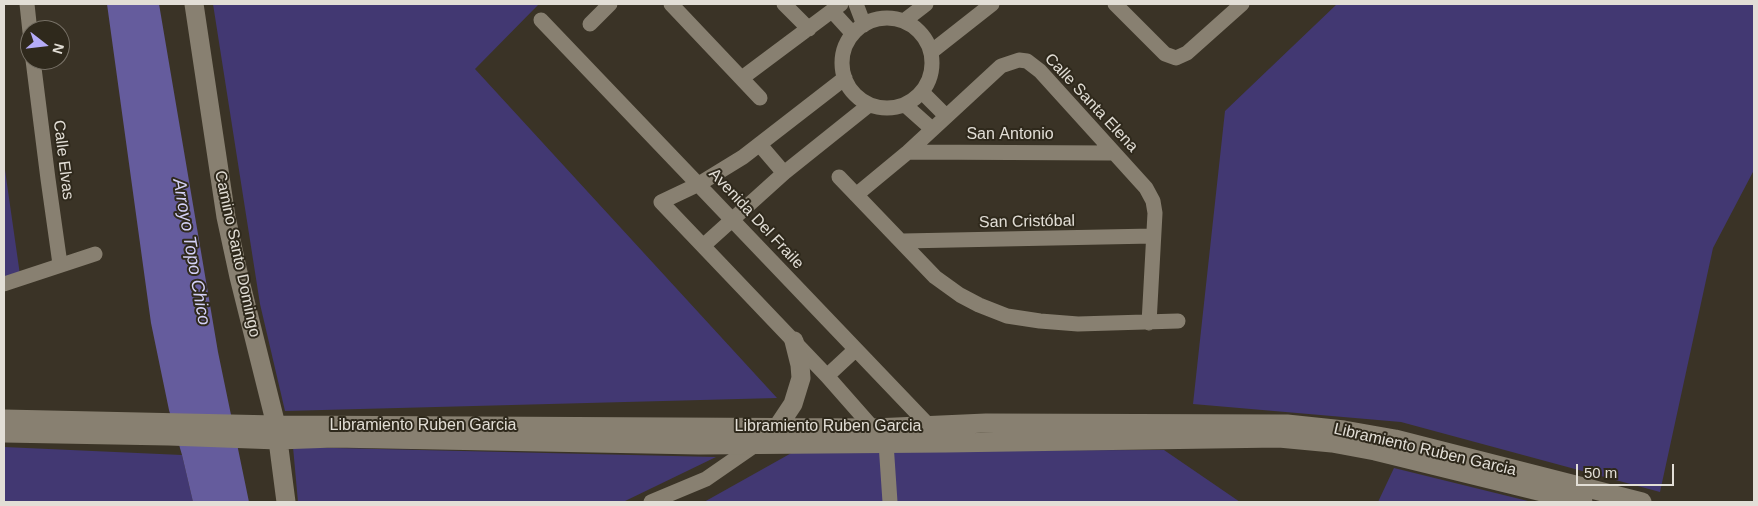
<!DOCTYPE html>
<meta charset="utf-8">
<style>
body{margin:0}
#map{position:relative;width:1758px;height:506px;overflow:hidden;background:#3a3326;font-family:Helvetica,sans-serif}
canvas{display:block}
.frame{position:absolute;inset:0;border:5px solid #e2ded6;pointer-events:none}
.north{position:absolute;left:20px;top:20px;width:50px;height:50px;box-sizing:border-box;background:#2f291c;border:1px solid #777166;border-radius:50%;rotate:106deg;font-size:14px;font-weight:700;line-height:20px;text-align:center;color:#e2ded6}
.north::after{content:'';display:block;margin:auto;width:18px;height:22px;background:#b5acf8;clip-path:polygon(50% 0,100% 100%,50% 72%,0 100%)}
.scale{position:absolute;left:1576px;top:464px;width:98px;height:22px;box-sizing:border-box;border:2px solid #e2ded6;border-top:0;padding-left:6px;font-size:15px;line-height:18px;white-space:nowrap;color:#e2ded6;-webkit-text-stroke:4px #2f291c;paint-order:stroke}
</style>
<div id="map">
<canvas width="1758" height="506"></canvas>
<div class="frame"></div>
<div class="north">N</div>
<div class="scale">50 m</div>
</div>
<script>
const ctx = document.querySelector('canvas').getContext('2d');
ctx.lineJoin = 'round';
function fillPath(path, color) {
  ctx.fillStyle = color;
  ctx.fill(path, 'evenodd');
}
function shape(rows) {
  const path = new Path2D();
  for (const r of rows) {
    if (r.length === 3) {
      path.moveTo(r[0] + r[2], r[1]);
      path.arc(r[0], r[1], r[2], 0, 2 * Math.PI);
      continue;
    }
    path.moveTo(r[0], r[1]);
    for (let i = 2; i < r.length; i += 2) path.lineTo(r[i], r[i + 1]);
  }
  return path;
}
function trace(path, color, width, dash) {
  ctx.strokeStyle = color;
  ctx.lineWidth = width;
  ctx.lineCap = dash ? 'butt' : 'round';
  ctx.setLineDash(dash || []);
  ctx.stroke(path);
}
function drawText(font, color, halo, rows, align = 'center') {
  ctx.font = font + ' Helvetica,sans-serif';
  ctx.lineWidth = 4;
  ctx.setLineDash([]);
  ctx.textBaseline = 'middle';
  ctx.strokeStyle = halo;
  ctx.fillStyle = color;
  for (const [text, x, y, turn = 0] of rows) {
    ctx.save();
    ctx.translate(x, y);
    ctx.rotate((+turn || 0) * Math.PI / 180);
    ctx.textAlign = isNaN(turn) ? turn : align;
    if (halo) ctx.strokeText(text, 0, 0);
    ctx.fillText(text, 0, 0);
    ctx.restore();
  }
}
fillPath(shape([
 [213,4,539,4,475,69,777,398,285,411,260,304],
 [1337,4,1754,4,1754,170,1713,248,1660,492,1401,422,1193,404,1225,111],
 [4,163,20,275,4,280],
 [4,447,182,455,193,502,4,502],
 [293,447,716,457,623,502,298,502],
 [1164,450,1240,502,704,502,795,451],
 [1394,468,1532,502,1378,502]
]), '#423872');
fillPath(shape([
 [107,4,159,4,218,352,249,502,193,502,182,455,169,410,151,323]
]), '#655c9d');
trace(shape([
 [27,4,30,32],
 [671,4,760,98],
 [784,4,809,29],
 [856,4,864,25],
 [1115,4,1165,54,1176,58,1187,53,1242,4],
 [832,11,853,34],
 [887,63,45],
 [541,20,934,431],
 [904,21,926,4],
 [590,24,610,4],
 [931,52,992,4],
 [33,60,48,179,60,264],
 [742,78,841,4],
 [845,78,743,157,699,184,661,202,827,376,886,443,890,502],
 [922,92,946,116],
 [905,105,932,129],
 [760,145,784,173],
 [908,152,1112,153],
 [839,177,935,277,960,295,979,305,1007,316,1040,321,1078,324,1178,321],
 [856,195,908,152,1001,66,1019,60,1027,61,1040,71,1146,188,1153,201,1155,213,1149,323],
 [903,241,1153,236],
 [703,246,784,173,869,105],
 [4,284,95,254],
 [827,376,855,350],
 [651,502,706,479,758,443]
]), '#888071', 15);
trace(shape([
 [194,4,226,217,239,277,276,425,286,502],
 [4,419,276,425,874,428,986,423,1287,424,1344,430,1395,439,1642,502],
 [777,428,793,404,801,378,800,365,794,341],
 [4,433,169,436,278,440,334,438,699,445,945,443,1279,438,1332,443,1375,451,1583,502]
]), '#888071', 19);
drawText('16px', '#e2ded6', '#2f291c', [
 ["Calle Santa Elena",1091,103,47],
 ["San Antonio",1010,135],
 ["Calle Elvas",63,160,83],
 ["Avenida Del Fraile",756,219,47],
 ["San Cristóbal",1027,222,-1],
 ["Camino Santo Domingo",237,254,78],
 ["Libramiento Ruben Garcia",423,426],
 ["Libramiento Ruben Garcia",828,427],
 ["Libramiento Ruben Garcia",1425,450,13]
]);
drawText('italic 18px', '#d4d1f7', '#2f291c', [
 ["Arroyo Topo Chico",191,252,80]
]);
</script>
